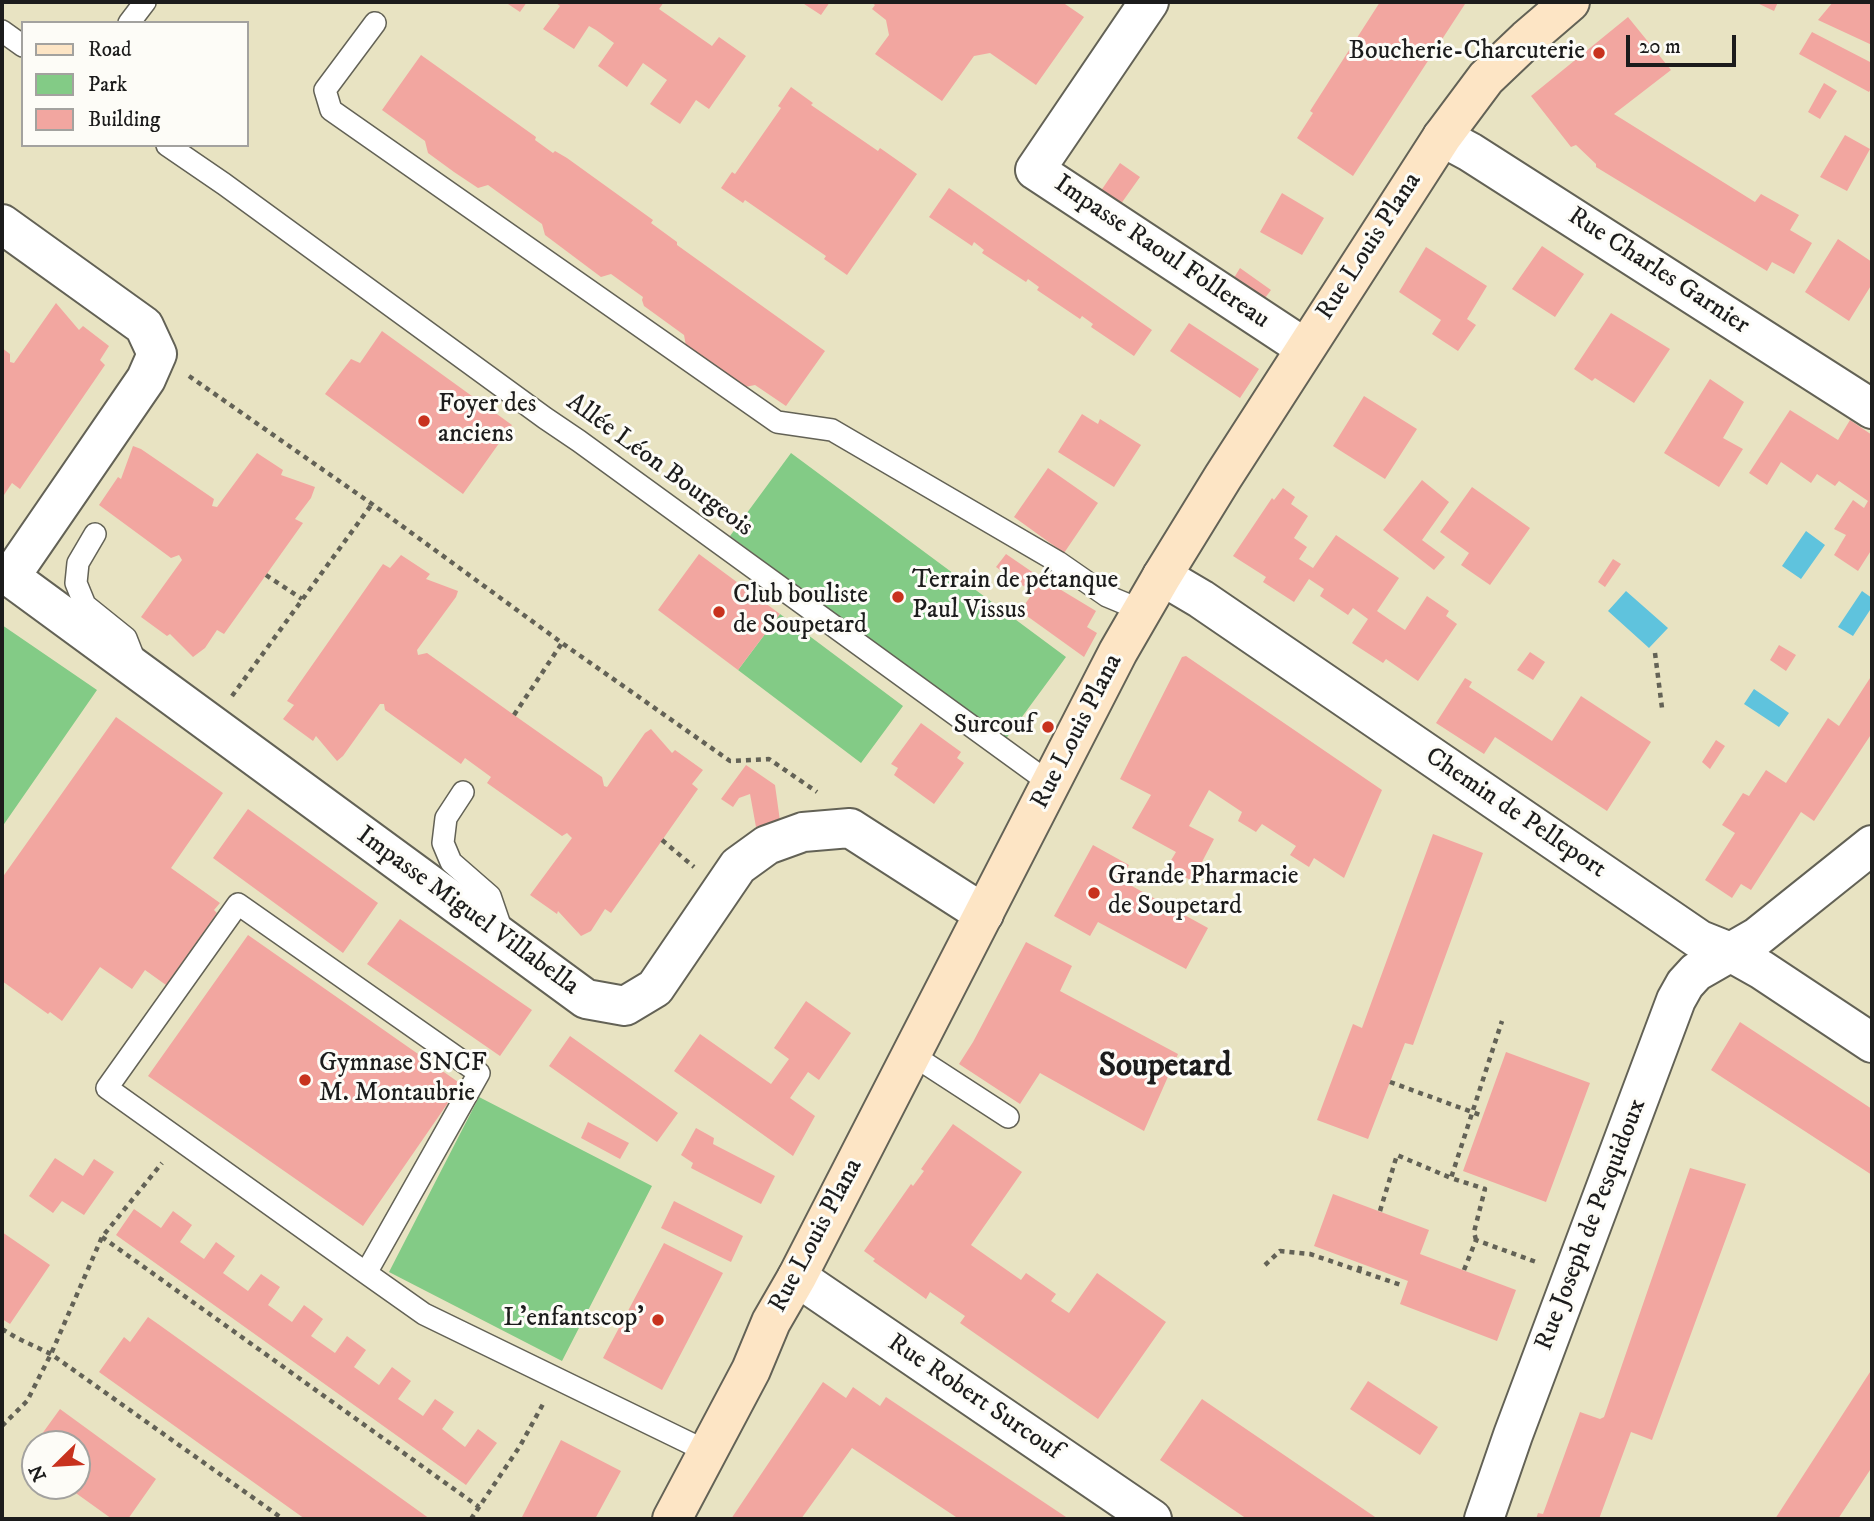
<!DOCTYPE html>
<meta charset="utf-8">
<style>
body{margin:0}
#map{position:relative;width:1874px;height:1521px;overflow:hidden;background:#e8e3c2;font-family:"IM FELL DW Pica",serif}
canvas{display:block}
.frame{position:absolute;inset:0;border:4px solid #1c1c1c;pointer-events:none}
.legend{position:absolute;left:21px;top:21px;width:228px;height:126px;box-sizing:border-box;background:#fdfcf7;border:2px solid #a3a29f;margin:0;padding:9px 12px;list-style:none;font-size:21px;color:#1c1c1c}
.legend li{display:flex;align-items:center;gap:14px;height:35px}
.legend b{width:35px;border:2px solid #a3a29f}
.north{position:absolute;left:21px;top:1430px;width:70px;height:70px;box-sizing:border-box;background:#fdfcf7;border:2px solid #a3a29f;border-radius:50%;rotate:246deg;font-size:19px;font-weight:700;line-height:28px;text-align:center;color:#1c1c1c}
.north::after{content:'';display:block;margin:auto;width:24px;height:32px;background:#c8321e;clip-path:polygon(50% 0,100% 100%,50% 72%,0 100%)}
.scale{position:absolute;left:1626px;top:35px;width:110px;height:32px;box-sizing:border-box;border:4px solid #1c1c1c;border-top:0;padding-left:9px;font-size:21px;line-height:24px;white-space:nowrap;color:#1c1c1c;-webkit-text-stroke:5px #fdfcf7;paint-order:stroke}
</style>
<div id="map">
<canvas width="1874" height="1521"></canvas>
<div class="frame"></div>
<ul class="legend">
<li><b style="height:9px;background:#fde5c5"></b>Road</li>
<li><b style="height:19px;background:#83cb86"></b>Park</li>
<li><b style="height:19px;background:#f2a6a0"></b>Building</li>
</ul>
<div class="north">N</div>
<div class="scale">20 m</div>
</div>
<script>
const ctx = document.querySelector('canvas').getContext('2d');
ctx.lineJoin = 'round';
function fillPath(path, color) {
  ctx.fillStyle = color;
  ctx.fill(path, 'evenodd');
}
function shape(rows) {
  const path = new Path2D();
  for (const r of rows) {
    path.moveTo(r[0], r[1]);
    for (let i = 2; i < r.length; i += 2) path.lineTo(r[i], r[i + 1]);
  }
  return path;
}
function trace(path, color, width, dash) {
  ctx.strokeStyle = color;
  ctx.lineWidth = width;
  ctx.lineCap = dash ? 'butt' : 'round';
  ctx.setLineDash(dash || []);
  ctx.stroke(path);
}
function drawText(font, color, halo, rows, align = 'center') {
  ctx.font = font + ' "IM FELL DW Pica",serif';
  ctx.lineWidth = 6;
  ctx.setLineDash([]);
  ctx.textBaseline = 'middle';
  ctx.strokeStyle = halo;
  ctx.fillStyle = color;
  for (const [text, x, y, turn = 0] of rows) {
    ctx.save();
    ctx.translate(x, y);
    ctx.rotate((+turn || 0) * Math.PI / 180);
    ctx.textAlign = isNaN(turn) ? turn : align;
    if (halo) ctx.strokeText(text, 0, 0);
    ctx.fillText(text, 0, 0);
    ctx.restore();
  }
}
fillPath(shape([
 [791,453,1066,657,1005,740,730,536],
 [780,614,903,706,861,763,738,670],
 [2,625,97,690,2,827],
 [479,1097,652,1186,562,1361,389,1272]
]), '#83cb86');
fillPath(shape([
 [1806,531,1825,545,1801,579,1782,566],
 [1626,591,1668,628,1649,648,1608,611],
 [1862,591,1872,598,1872,607,1853,636,1838,627],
 [1754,689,1789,713,1779,727,1744,704]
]), '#5fc3dd');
fillPath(shape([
 [505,2,527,2,520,12],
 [555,2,664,2,659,9,712,46,719,37,746,56,709,109,696,100,680,124,650,104,667,80,643,63,627,87,598,66,614,43,596,30,589,26,574,49,543,29,560,6],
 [801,2,830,2,821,15],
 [871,2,1065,2,1065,4,1084,17,1036,85,990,53,974,56,942,101,875,54,889,35,886,20,872,9,875,5],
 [1380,2,1462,2,1465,4,1353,176,1297,138,1313,113,1310,111],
 [1755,2,1778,2,1774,11],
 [1833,2,1872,2,1872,45,1818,20],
 [1628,17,1671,70,1614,114,1755,202,1761,194,1799,215,1790,230,1812,243,1794,274,1772,262,1767,271,1596,167,1596,164,1576,145,1571,147,1531,96],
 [1812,32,1872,63,1872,87,1869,92,1799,54],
 [421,55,536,137,535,140,553,153,555,151,567,158,653,220,651,223,677,242,677,245,825,351,786,406,755,385,745,387,686,346,684,335,644,306,642,300,643,297,611,274,601,277,545,235,542,224,488,185,478,188,454,172,428,153,425,141,382,110],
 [1824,83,1837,91,1820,119,1808,112],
 [791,87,813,103,811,105,878,151,880,148,917,174,847,275,824,259,826,256,745,200,743,203,721,188,732,172,735,174,781,108,778,106],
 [1845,135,1870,149,1847,191,1820,177],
 [1120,163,1140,177,1118,208,1098,195],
 [949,188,1152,330,1134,356,1091,327,1093,324,1082,316,1080,319,1037,290,1039,287,1028,279,1026,282,982,253,984,250,974,242,972,246,929,217],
 [1282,193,1324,218,1302,255,1260,232],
 [1838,239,1872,262,1872,284,1849,321,1805,292],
 [1542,246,1584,274,1555,317,1512,289],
 [1426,247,1487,286,1467,319,1476,325,1458,351,1432,334,1441,320,1399,292],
 [1240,268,1271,290,1259,306,1229,286],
 [56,303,79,330,83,326,109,346,100,360,105,365,20,489,12,483,2,498,2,348,10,354,10,362,14,363],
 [1611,313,1670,349,1634,403,1595,378,1592,381,1574,369],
 [1189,323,1259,369,1240,398,1170,351],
 [382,331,512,425,463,494,325,394,351,359,360,363],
 [1710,379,1744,402,1723,438,1743,449,1719,487,1664,453],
 [1364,396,1417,429,1385,479,1333,446],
 [1790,410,1838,440,1850,420,1872,435,1872,549,1858,571,1834,555,1846,535,1834,529,1853,500,1864,508,1868,501,1839,481,1835,486,1817,474,1811,483,1781,462,1767,485,1749,473],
 [1082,414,1098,424,1100,419,1141,445,1114,487,1058,452],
 [133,446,141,449,214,499,212,506,217,507,257,453,283,470,281,475,315,487,311,498,295,519,303,523,224,634,217,630,205,648,193,657,170,634,167,636,141,617,182,560,179,555,171,558,99,505,118,477,121,479],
 [1048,468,1098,503,1064,553,1014,517],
 [1422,480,1449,502,1422,540,1445,557,1434,570,1383,530],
 [1472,487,1530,528,1490,585,1461,565,1469,553,1440,532],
 [1283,488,1295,497,1291,504,1308,516,1294,538,1307,547,1299,559,1313,568,1336,535,1399,578,1377,611,1390,620,1405,630,1427,596,1449,611,1446,616,1457,624,1418,681,1386,659,1383,663,1352,643,1368,619,1353,608,1348,615,1320,596,1324,589,1309,579,1294,602,1263,582,1266,577,1233,556,1272,498,1274,500],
 [699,554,780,614,738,670,658,610],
 [1006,554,1041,578,1032,592,996,567],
 [401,555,430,574,426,579,458,591,456,597,417,650,418,655,427,653,514,715,602,777,604,786,607,787,645,733,651,729,672,753,675,750,703,770,692,784,698,789,611,913,605,909,591,931,581,936,558,911,557,914,530,895,572,838,567,833,562,836,487,783,491,777,465,758,461,764,385,710,384,704,380,704,343,756,337,761,316,736,313,741,283,719,294,705,287,701,383,564,390,568],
 [1613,559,1621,564,1605,587,1598,582],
 [1043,579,1096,611,1087,627,1097,633,1084,657,1020,611],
 [1779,645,1796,655,1786,671,1770,660],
 [1530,652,1545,662,1533,680,1517,670],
 [1186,656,1382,790,1344,878,1314,858,1309,867,1290,855,1296,846,1262,824,1256,832,1238,821,1242,812,1209,790,1189,826,1214,839,1192,881,1167,867,1176,852,1132,828,1151,795,1120,779,1182,657],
 [1872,675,1872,733,1814,821,1801,812,1751,890,1741,884,1732,898,1705,880,1735,833,1722,825,1743,793,1749,796,1766,770,1786,783,1828,718,1839,726],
 [1465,678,1472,682,1469,687,1552,741,1581,696,1651,742,1607,811,1495,737,1484,754,1436,723],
 [116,717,223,793,171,868,220,903,214,910,217,913,166,985,145,970,132,989,100,967,62,1021,50,1012,48,1014,2,981,2,878],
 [921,723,961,752,957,758,964,763,934,804,894,775,898,768,891,764],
 [1716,740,1725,746,1710,769,1702,762],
 [746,765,775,785,780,821,756,827,750,794,739,798,733,807,721,799],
 [248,809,378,903,343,953,213,858],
 [1433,834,1483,853,1413,1045,1405,1043,1368,1139,1317,1120,1353,1024,1362,1028],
 [1093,845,1129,865,1121,880,1208,928,1186,969,1098,922,1090,936,1054,916],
 [400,919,532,1010,500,1056,367,964],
 [248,935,461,1084,363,1226,148,1076],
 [1026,942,1072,966,1060,991,1178,1054,1144,1131,1040,1073,1020,1104,959,1064,973,1042],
 [806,1001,851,1033,819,1080,808,1072,790,1098,815,1116,793,1156,674,1071,700,1034,771,1084,789,1059,774,1048],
 [1740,1022,1872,1109,1872,1175,1711,1070],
 [570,1036,678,1113,657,1142,549,1066],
 [1506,1052,1590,1083,1546,1202,1463,1171],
 [588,1122,629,1143,620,1159,581,1138],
 [953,1124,1022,1172,971,1245,1021,1280,1026,1273,1056,1294,1051,1301,1069,1313,1097,1273,1166,1322,1098,1419,960,1323,965,1316,930,1292,926,1299,873,1261,875,1259,864,1251,911,1184,913,1186,924,1171,921,1169],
 [696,1128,714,1138,713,1144,775,1176,761,1204,691,1168,693,1163,681,1155],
 [55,1158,83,1176,94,1159,114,1172,84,1215,62,1201,53,1213,29,1196],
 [1690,1168,1746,1184,1652,1440,1631,1432,1599,1519,1536,1519,1538,1513,1543,1514,1580,1412,1600,1419,1604,1417],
 [1333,1194,1429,1230,1420,1254,1516,1290,1497,1341,1400,1304,1408,1281,1314,1246],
 [674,1201,743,1236,731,1262,661,1228],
 [134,1209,161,1228,173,1211,192,1225,180,1242,204,1259,216,1242,235,1256,223,1273,248,1291,261,1274,280,1287,268,1305,292,1322,304,1305,323,1319,311,1336,335,1353,347,1336,366,1350,354,1367,379,1385,392,1367,411,1381,398,1399,423,1416,435,1399,454,1412,442,1429,465,1447,478,1429,497,1443,466,1485,116,1235],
 [2,1232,50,1265,10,1324,2,1319],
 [664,1243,723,1273,662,1390,603,1358],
 [148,1317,158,1324,430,1519,305,1519,99,1372,124,1337,130,1342],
 [1872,1369,1872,1467,1838,1519,1775,1519],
 [1368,1381,1438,1427,1420,1455,1350,1409],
 [823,1382,846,1398,853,1387,880,1406,886,1397,1069,1519,959,1519,852,1448,801,1519,731,1519],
 [1202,1399,1378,1519,1247,1519,1160,1460],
 [60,1409,156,1479,128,1519,112,1519,66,1486,77,1486,77,1444,35,1444,35,1463,26,1456],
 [561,1440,621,1471,595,1519,521,1519]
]), '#f2a6a0');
const lane = shape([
 [129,23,145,2],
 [375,23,325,90,331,110,777,422,832,430,1058,562,1107,596,1143,611],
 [2,31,23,46],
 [167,145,224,184,545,418,579,441,1051,784],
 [95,534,78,563,76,583,85,605,126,638,135,661],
 [463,792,446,818,443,843,451,862,490,896,503,934],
 [911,1054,1008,1117],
 [366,1273,479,1073,238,904,107,1088,366,1273,424,1314,708,1452]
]);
const street = shape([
 [1149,2,1035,170,1305,348],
 [1442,137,1470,152,1872,409],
 [2,224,144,326,157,354,146,379,10,577],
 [2,571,586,999,625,1006,655,988,738,866,767,845,803,832,850,828,984,914],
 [1162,576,1201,599,1700,940,1730,952,1762,970,1872,1043],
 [797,1277,1152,1519],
 [1484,1519,1513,1435,1676,1000,1685,984,1696,972,1757,937,1872,845]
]);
const secondary = shape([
 [672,1519,751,1370,771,1322,797,1277,1118,652,1162,576,1223,477,1442,137,1486,78,1527,39,1570,2]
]);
trace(lane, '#636256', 24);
trace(street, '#636256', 42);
trace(secondary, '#636256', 42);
trace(shape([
 [189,376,372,504,562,643,730,761,769,759,817,792],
 [266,575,302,599],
 [1655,653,1662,708],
 [232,696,372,504],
 [514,715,562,643],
 [662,840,694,867],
 [1390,1082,1483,1116],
 [1380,1211,1397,1155,1451,1178],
 [102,1237,479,1507],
 [1476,1240,1474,1232,1485,1189,1451,1178,1502,1021],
 [1265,1265,1280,1251,1310,1254,1401,1285],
 [1464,1270,1476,1240,1539,1263],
 [1359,1271,1361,1263],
 [2,1329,17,1338,51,1354,283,1519],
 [2,1426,27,1401,51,1354,102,1237,162,1163],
 [471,1519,520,1446,543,1404]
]), '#636256', 4.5, [5, 5]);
trace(lane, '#fff', 21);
trace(street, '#fff', 38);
trace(secondary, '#fde5c5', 38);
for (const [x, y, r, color] of [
 [1599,53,7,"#c8321e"],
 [424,421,7,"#c8321e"],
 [898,597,7,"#c8321e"],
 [719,612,7,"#c8321e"],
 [1048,727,7,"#c8321e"],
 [1094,893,7,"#c8321e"],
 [305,1080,7,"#c8321e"],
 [658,1320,7,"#c8321e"]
]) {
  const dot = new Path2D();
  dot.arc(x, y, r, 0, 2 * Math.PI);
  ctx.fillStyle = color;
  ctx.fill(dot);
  trace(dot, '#fdfcf7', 2.5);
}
drawText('26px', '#1c1c1c', '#fdfcf7', [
 ["Boucherie-Charcuterie",1585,53,"right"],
 ["Foyer des",438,406],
 ["anciens",438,436],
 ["Terrain de pétanque",912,582],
 ["Paul Vissus",912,612],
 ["Club bouliste",733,597],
 ["de Soupetard",733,627],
 ["Surcouf",1034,727,"right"],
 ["Grande Pharmacie",1108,878],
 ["de Soupetard",1108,908],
 ["Gymnase SNCF",319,1065],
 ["M. Montaubrie",319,1095],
 ["L'enfantscop'",644,1320,"right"]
], 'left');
drawText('26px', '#1c1c1c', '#fdfcf7', [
 ["Rue Louis Plana",1370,247,-57],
 ["Impasse Raoul Follereau",1161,253,34],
 ["Rue Charles Garnier",1658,272,33],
 ["Allée Léon Bourgeois",659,466,36],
 ["Rue Louis Plana",1078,732,-63],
 ["Chemin de Pelleport",1515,814,34],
 ["Impasse Miguel Villabella",467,912,36],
 ["Rue Joseph de Pesquidoux",1592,1225,-69],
 ["Rue Louis Plana",817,1236,-62],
 ["Rue Robert Surcouf",974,1398,34]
]);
drawText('bold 33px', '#1c1c1c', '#fdfcf7', [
 ["Soupetard",1165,1068]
]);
</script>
